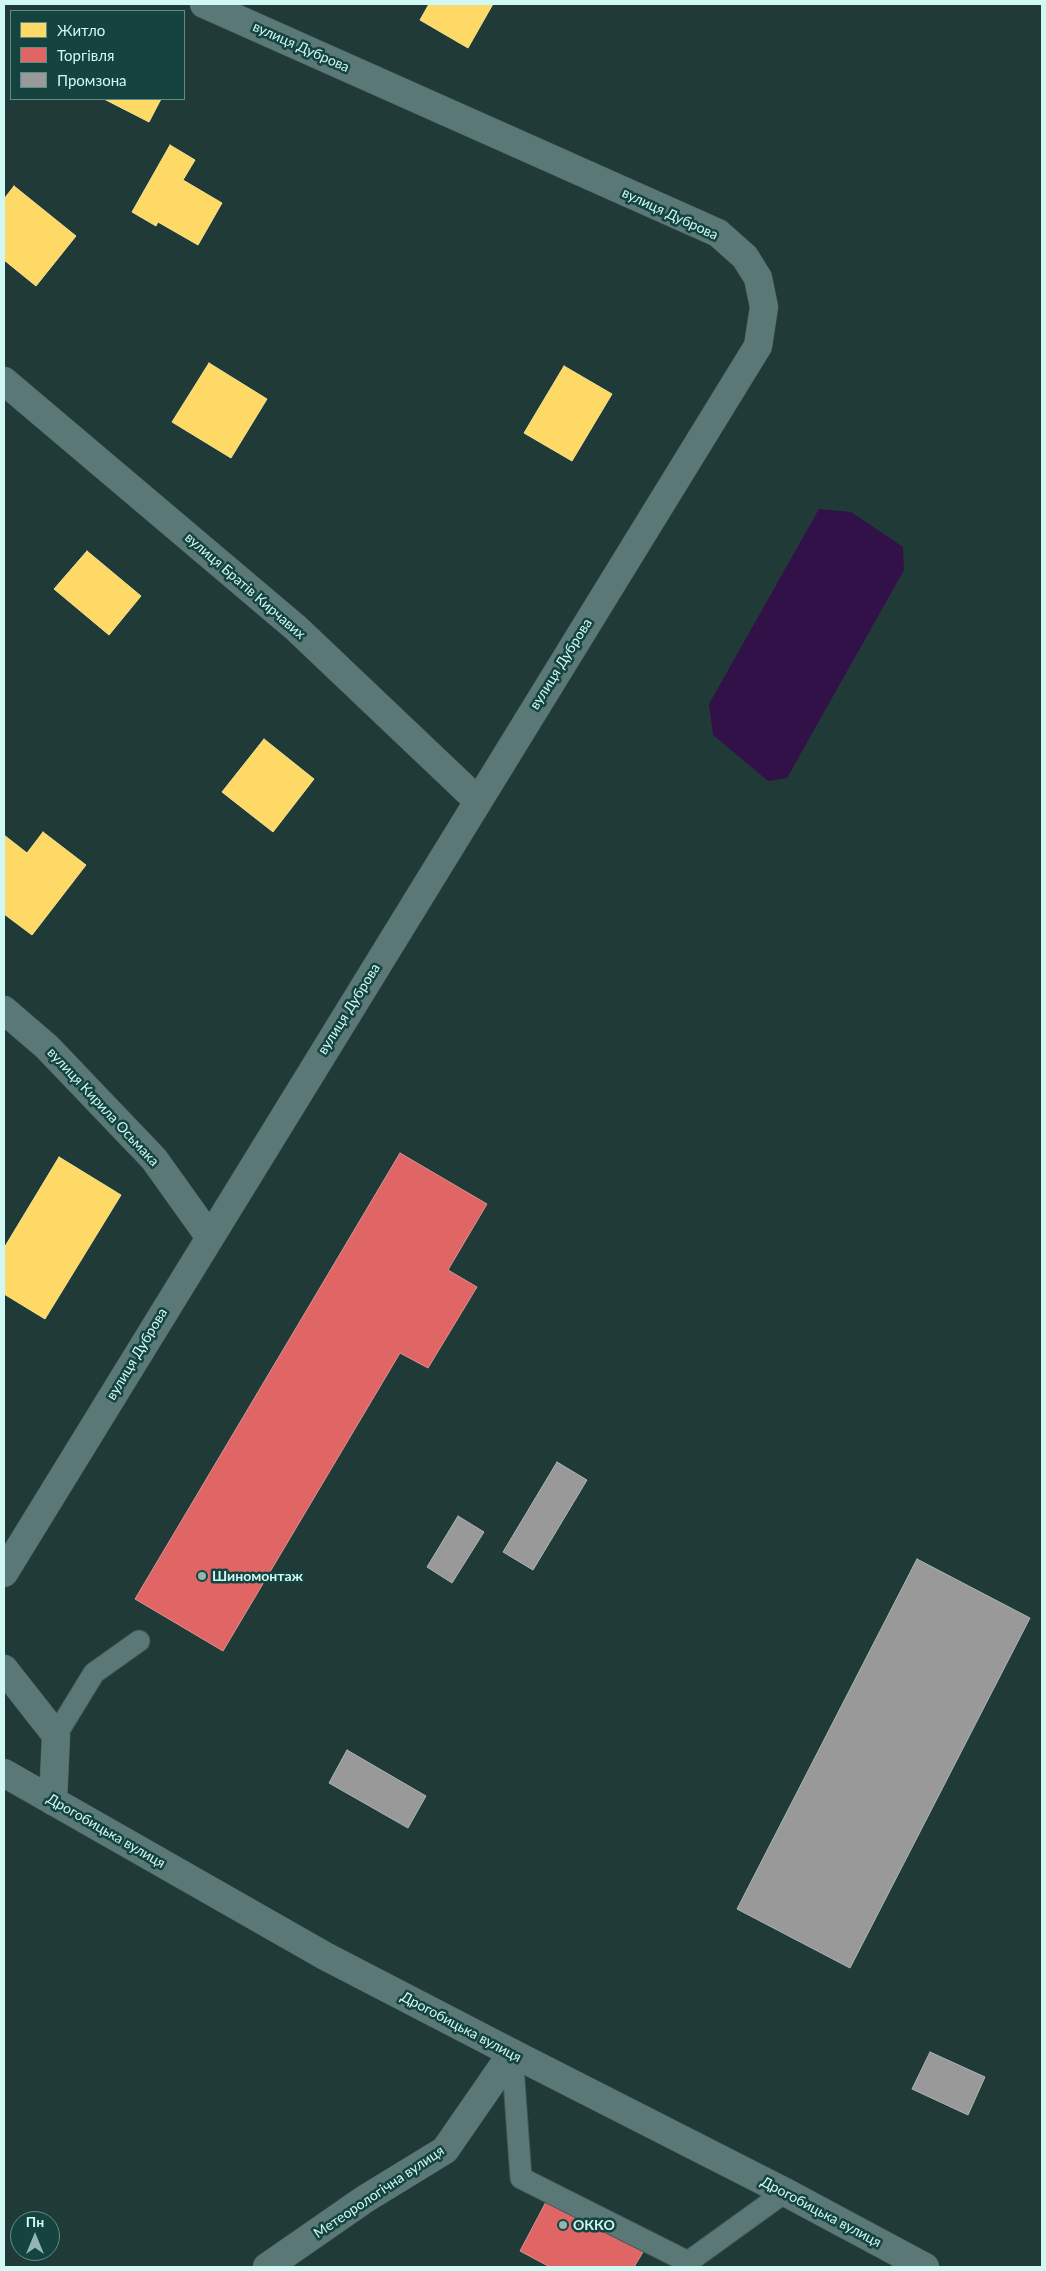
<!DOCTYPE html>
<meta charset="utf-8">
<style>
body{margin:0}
#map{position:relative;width:1046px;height:2271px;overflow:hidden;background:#203a37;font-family:Lato,sans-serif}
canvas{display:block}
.frame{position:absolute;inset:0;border:5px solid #d0f8f4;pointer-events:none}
.legend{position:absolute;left:10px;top:10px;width:175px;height:90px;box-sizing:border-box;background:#154440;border:1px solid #608c88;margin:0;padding:6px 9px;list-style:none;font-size:15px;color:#d0f8f4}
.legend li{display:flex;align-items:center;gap:10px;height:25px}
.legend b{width:25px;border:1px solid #608c88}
.north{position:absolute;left:10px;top:2211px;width:50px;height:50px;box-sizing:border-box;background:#154440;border:1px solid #608c88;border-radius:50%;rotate:0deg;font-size:14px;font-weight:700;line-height:20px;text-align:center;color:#d0f8f4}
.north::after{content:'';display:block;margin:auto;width:18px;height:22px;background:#92b6b2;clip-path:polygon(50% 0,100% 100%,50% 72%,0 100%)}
</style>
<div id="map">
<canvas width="1046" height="2271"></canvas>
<div class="frame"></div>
<ul class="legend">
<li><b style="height:14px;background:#ffd966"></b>Житло</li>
<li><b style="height:14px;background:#e06666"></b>Торгівля</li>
<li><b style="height:14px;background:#999"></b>Промзона</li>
</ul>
<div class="north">Пн</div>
</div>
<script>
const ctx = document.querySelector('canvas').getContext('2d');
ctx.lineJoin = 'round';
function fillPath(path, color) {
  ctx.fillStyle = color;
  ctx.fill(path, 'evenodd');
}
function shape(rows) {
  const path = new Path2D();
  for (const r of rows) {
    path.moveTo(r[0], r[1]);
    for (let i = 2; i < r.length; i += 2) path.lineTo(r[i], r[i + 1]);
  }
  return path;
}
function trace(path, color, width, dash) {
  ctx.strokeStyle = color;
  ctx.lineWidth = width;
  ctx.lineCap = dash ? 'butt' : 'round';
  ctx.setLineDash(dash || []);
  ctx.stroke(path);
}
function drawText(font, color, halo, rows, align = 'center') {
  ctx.font = font + ' Lato,sans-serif';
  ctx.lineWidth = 5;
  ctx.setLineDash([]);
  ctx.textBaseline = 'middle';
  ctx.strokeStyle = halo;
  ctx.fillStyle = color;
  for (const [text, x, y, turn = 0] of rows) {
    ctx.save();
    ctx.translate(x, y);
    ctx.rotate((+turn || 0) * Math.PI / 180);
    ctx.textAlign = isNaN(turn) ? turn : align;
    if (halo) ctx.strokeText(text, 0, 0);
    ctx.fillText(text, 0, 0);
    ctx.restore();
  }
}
fillPath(shape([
 [819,509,851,512,903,547,904,570,787,778,768,781,713,735,709,704]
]), '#321149');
const homes = shape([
 [429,4,493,4,468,48,420,20,429,4],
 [104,99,161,99,149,122,104,99],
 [170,145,195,160,183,180,222,203,198,245,158,222,156,226,132,212,170,145],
 [14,186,76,236,36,286,4,260,4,199,14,186],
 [209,363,267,399,231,458,172,422,209,363],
 [564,366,612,394,572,461,524,433,564,366],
 [87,551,141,596,109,635,54,589,87,551],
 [264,739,314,779,273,832,222,792,264,739],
 [43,832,86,865,32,935,4,914,4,835,27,853,43,832],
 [59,1157,121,1195,45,1319,4,1294,4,1248,59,1157]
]);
fillPath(homes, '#ffd966');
trace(homes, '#f1e291', 1);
const shops = shape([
 [400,1153,487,1204,448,1270,477,1287,428,1368,400,1353,223,1651,135,1599,400,1153],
 [547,2200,643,2252,634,2267,550,2267,520,2251,547,2200]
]);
fillPath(shops, '#e06666');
trace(shops, '#db9291', 1);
const industry = shape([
 [557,1462,587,1480,533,1570,503,1552,557,1462],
 [458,1516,484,1532,452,1583,427,1567,458,1516],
 [917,1559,1030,1618,850,1968,737,1909,917,1559],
 [347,1750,426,1796,408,1828,329,1783,347,1750],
 [930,2052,985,2077,968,2115,912,2089,930,2052]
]);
fillPath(industry, '#999');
trace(industry, '#aab6b4', 1);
const lane = shape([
 [56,1735,94,1673,139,1641],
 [512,2053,521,2178,688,2262,785,2192]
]);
const street = shape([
 [4,381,296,628,477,800],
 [4,1010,47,1047,154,1159,209,1236],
 [4,1573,758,346,764,307,758,278,745,257,718,233,204,4],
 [4,1669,56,1735,53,1801],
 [267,2267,365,2199,445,2150,512,2053]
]);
const secondary = shape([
 [4,1773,325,1956,512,2053,785,2192,925,2267]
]);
trace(lane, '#425856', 23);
trace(street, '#425856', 29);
trace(secondary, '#425856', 29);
trace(lane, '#5a7876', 21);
trace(street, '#5a7876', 28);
trace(secondary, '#5a7876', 28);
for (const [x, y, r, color] of [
 [202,1576,5,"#92b6b2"],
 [563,2225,5,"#92b6b2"]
]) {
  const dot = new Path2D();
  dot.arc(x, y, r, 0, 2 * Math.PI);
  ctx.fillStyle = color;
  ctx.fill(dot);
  trace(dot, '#154440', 2);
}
drawText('14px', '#d0f8f4', '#154440', [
 ["вулиця Дуброва",301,47,24],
 ["вулиця Дуброва",670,214,25],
 ["вулиця Братів Кирчавих",245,586,41],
 ["вулиця Дуброва",561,664,-58],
 ["вулиця Дуброва",349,1009,-58],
 ["вулиця Кирила Осьмака",103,1107,47],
 ["вулиця Дуброва",137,1354,-59],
 ["Дрогобицька вулиця",106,1831,30],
 ["Дрогобицька вулиця",461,2027,28],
 ["Метеорологічна вулиця",379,2192,-34],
 ["Дрогобицька вулиця",821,2212,28]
]);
drawText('bold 14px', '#d0f8f4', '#154440', [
 ["Шиномонтаж",212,1576],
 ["ОККО",573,2225]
], 'left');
</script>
